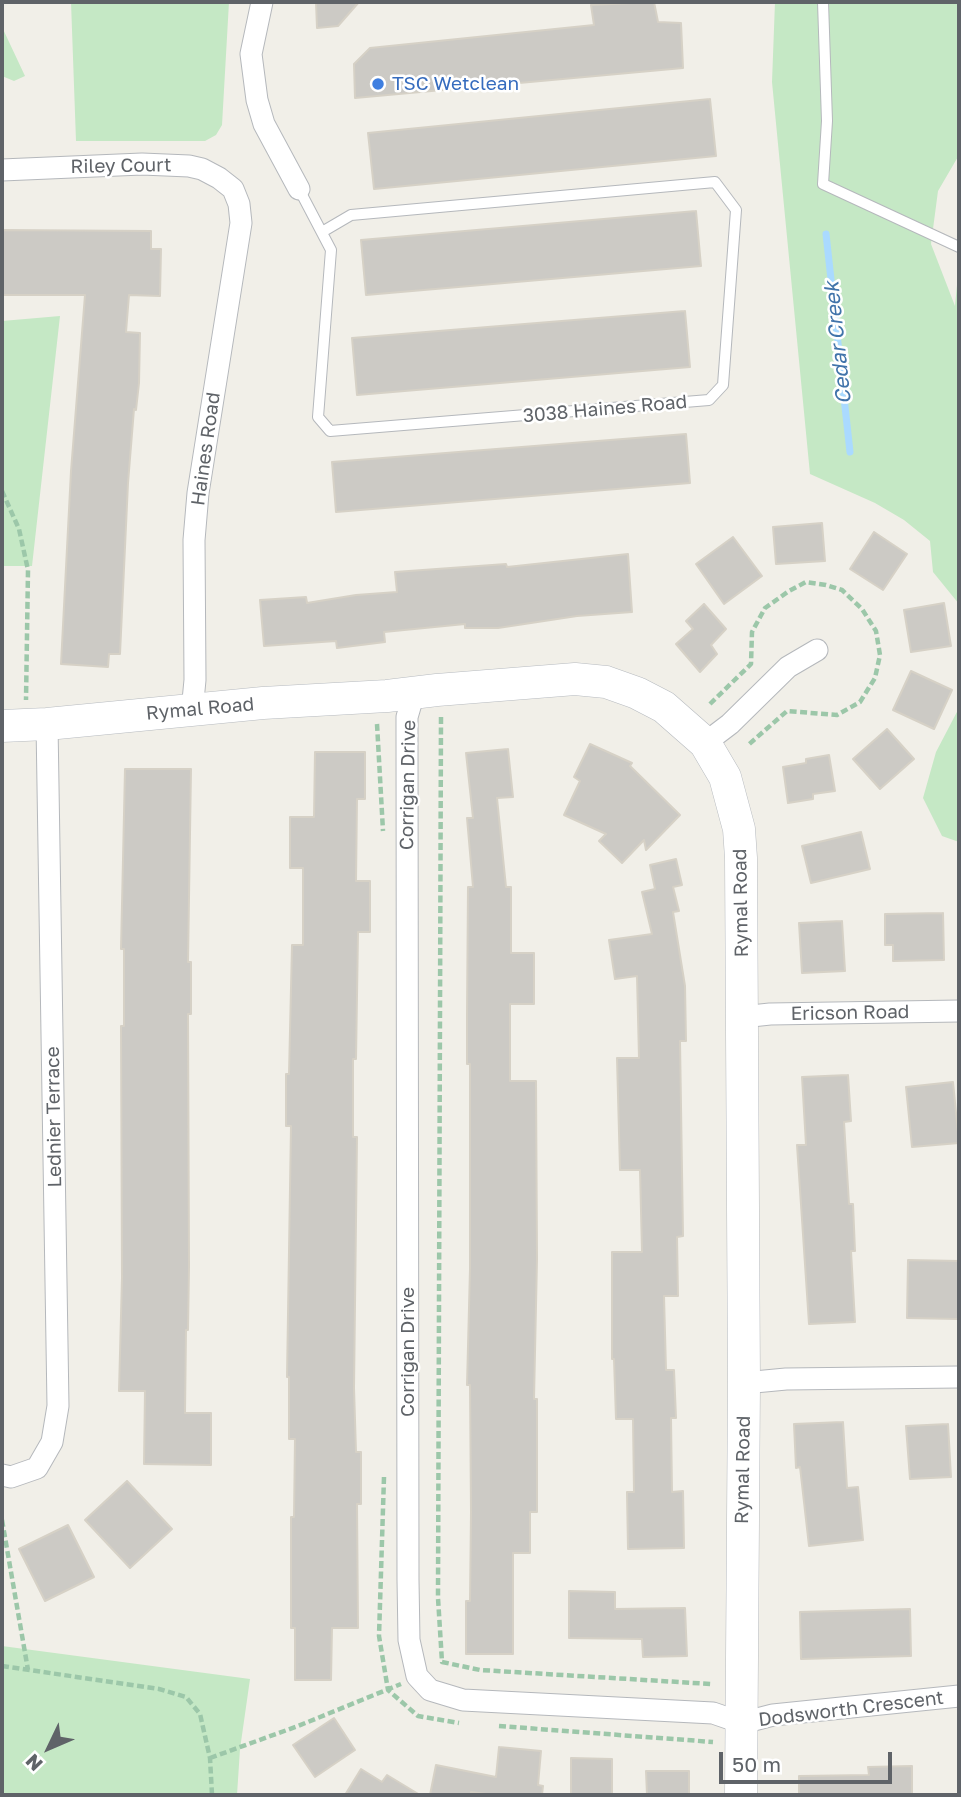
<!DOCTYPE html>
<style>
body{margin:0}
#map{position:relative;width:961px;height:1797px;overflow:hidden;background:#f1efe8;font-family:"Golos Text",sans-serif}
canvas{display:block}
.frame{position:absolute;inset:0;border:4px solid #5f6368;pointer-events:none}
.north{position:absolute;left:14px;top:1713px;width:70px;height:70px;-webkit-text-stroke:5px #fff;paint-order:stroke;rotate:226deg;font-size:19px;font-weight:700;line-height:28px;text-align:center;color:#5f6368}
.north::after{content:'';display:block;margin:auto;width:24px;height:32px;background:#5f6368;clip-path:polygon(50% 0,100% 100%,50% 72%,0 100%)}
.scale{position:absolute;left:719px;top:1752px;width:173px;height:32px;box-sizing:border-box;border:4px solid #5f6368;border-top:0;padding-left:9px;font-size:21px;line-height:24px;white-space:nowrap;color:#5f6368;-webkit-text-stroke:5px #fff;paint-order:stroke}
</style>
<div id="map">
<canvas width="961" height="1797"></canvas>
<div class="frame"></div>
<div class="north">N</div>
<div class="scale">50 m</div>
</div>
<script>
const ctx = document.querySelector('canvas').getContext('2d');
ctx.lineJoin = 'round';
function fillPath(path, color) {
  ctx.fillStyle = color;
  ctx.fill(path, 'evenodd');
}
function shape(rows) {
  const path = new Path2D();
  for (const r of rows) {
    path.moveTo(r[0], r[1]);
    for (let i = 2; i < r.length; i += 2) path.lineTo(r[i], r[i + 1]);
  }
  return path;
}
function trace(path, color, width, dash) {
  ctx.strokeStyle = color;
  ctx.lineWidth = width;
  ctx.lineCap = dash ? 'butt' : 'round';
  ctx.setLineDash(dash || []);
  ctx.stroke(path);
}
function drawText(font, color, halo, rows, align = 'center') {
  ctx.font = font + ' "Golos Text",sans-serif';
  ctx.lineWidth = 5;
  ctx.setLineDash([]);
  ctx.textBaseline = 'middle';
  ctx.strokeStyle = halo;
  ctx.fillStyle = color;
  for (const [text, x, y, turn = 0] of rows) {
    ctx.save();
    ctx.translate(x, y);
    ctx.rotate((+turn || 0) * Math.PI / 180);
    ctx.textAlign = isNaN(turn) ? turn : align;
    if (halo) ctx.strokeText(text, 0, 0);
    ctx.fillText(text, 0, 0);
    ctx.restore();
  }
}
fillPath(shape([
 [71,2,229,2,222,125,216,135,205,141,76,141],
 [775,2,959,2,959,155,938,191,931,244,955,306,959,264,959,604,933,572,930,541,904,520,875,503,810,474,772,82],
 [2,27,25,76,14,81,2,76],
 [60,316,32,566,2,566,2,321],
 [959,708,959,842,942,836,923,798,936,752],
 [2,1646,250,1679,240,1749,237,1795,2,1795]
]), '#c5e8c5');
trace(shape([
 [826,234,850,452]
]), '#aadaff', 7);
const building = shape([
 [316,2,359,2,338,26,317,28,316,2],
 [654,2,658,22,681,23,683,68,355,98,354,64,370,48,594,25,591,5,654,2],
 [710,99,716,156,374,189,368,133,710,99],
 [696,211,701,266,366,295,361,240,696,211],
 [2,230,151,231,151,249,161,249,160,296,129,295,126,332,140,333,139,383,136,410,134,409,128,483,120,654,109,654,108,667,61,664,71,471,85,295,2,295,2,230],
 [685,311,690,367,357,395,352,338,685,311],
 [686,434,690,483,336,512,332,462,686,434],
 [822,523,825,561,776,564,773,527,822,523],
 [874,532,907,554,883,590,850,569,874,532],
 [733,537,762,576,724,604,696,564,733,537],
 [628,554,632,612,577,616,498,628,465,628,465,624,384,632,385,642,337,648,336,641,264,646,260,600,306,597,307,603,356,595,397,592,395,572,506,564,507,567,628,554],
 [944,603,951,646,911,652,904,610,944,603],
 [704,604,726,629,711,645,717,654,700,672,676,644,693,629,686,621,704,604],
 [911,671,952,690,934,729,893,710,911,671],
 [887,729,914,759,880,789,853,759,887,729],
 [590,744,632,763,630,766,680,815,646,850,644,840,622,863,599,841,606,834,564,815,580,781,574,777,590,744],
 [508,749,513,797,497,798,506,887,511,887,511,953,534,953,534,1004,510,1004,510,1081,536,1081,537,1259,534,1399,537,1399,537,1512,530,1512,530,1553,513,1553,513,1654,466,1654,466,1601,470,1601,471,1512,470,1385,467,1385,470,1269,470,1064,467,1064,467,1016,468,887,473,887,467,818,473,818,466,753,508,749],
 [315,752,365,752,365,799,357,799,356,881,370,881,370,932,358,932,356,1059,353,1059,353,1137,357,1137,354,1388,356,1452,361,1452,361,1504,357,1504,358,1628,332,1628,331,1680,295,1680,295,1628,291,1628,291,1517,294,1517,295,1439,289,1439,289,1377,287,1377,291,1126,286,1126,286,1074,289,1074,292,945,303,945,303,868,290,868,290,817,314,817,315,752],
 [829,755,835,791,813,794,813,799,788,803,783,767,806,763,806,759,829,755],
 [125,769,191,769,188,962,191,962,191,1014,188,1014,189,1267,188,1330,186,1330,185,1413,211,1413,211,1465,144,1464,145,1391,119,1391,122,1278,121,1026,124,1026,124,949,121,949,125,769],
 [861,832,870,869,811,883,802,846,861,832],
 [676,859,682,885,673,887,679,911,673,912,685,986,686,1041,680,1041,683,1236,677,1237,678,1296,664,1296,666,1370,674,1370,676,1418,671,1418,672,1492,683,1491,684,1548,628,1549,627,1492,634,1492,633,1419,616,1419,614,1359,612,1359,612,1252,642,1252,640,1170,620,1170,617,1058,639,1058,637,976,615,979,609,940,652,934,642,892,655,889,650,865,676,859],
 [943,913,944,960,893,961,893,945,885,945,885,914,943,913],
 [842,921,845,971,802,973,799,923,842,921],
 [848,1075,851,1121,844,1122,849,1204,853,1204,855,1251,851,1251,855,1322,809,1324,797,1145,806,1145,802,1077,848,1075],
 [953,1082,959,1143,912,1147,906,1087,953,1082],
 [908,1260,959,1261,958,1319,907,1318,908,1260],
 [843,1422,847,1488,858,1487,863,1540,809,1546,800,1467,796,1468,794,1424,843,1422],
 [948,1424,951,1477,910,1479,906,1426,948,1424],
 [127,1481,172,1529,130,1568,85,1520,127,1481],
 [68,1525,94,1577,45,1601,19,1549,68,1525],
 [569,1591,615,1592,615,1609,685,1608,687,1656,643,1657,642,1639,569,1638,569,1591],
 [910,1609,911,1656,801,1659,800,1612,910,1609],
 [334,1718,355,1750,315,1777,293,1745,334,1718],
 [499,1747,541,1751,538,1785,543,1786,542,1795,494,1795,471,1792,471,1795,430,1795,436,1765,496,1777,499,1747],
 [571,1758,612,1759,612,1795,571,1795,571,1758],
 [912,1766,912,1795,799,1795,799,1776,869,1775,868,1767,912,1766],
 [361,1769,382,1782,387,1775,420,1795,345,1795,361,1769],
 [646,1771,689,1771,689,1795,647,1795,646,1771]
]);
fillPath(building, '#cccac5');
trace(building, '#d6d1c6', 2);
const lane = shape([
 [823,2,827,121,823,184,959,247],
 [299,189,331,250,318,417,330,431,709,400,723,385,736,210,715,182,351,215,322,232]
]);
const street = shape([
 [262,2,251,54,257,100,264,124,299,189],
 [2,170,142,164,189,166,202,169,219,178,233,189,239,204,241,223,198,493,194,540,195,680,192,711],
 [414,693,407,717,407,735,408,1580,409,1640,417,1676,430,1690,463,1700,713,1713,742,1723,773,1715,959,1696],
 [705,743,730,724,788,667,817,650],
 [742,1017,770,1014,959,1011],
 [744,1383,786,1379,959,1377],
 [2,1475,11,1477,37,1468,52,1442,58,1406,47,724]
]);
const secondary = shape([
 [2,726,47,724,263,703,387,696,437,690,575,679,606,682,637,693,664,707,705,743,725,777,739,829,741,858,744,1383,741,1795]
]);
trace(lane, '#b5b8bc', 12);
trace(street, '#b5b8bc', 23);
trace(secondary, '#b6babf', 33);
trace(shape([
 [2,491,19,529,28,570,26,700],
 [710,704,751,664,752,632,765,608,789,591,806,582,826,585,842,590,862,609,876,631,880,655,875,678,860,702,837,715,787,711,747,746],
 [441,717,438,1598,442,1662,480,1670,711,1684],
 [377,724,383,831],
 [384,1477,379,1636,388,1690,418,1716,459,1723],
 [2,1520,28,1670],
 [2,1666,159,1689,186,1697,200,1714,210,1758,212,1795],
 [499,1726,713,1742],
 [210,1758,298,1726,401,1684]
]), '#9cc7a9', 4.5, [7, 3.5]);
trace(lane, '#fff', 10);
trace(street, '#fff', 21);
trace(secondary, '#fff', 32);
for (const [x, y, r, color] of [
 [378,84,7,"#3f7fe0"]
]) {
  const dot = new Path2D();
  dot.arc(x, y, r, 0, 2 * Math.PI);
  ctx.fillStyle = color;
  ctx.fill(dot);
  trace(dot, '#fff', 2.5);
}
drawText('19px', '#366cbe', '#fff', [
 ["TSC Wetclean",392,84]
], 'left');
drawText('19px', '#5f6368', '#fff', [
 ["Riley Court",121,166,-1],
 ["3038 Haines Road",605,409,-5],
 ["Haines Road",206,449,-82],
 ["Rymal Road",200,709,-5],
 ["Corrigan Drive",408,785,-89],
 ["Rymal Road",741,903,-91],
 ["Ericson Road",850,1013,-1],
 ["Lednier Terrace",54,1117,-91],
 ["Corrigan Drive",408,1352,-90],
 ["Rymal Road",743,1470,-89],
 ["Dodsworth Crescent",851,1709,-7]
]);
drawText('italic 21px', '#4174aa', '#fff', [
 ["Cedar Creek",838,343,-96]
]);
</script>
